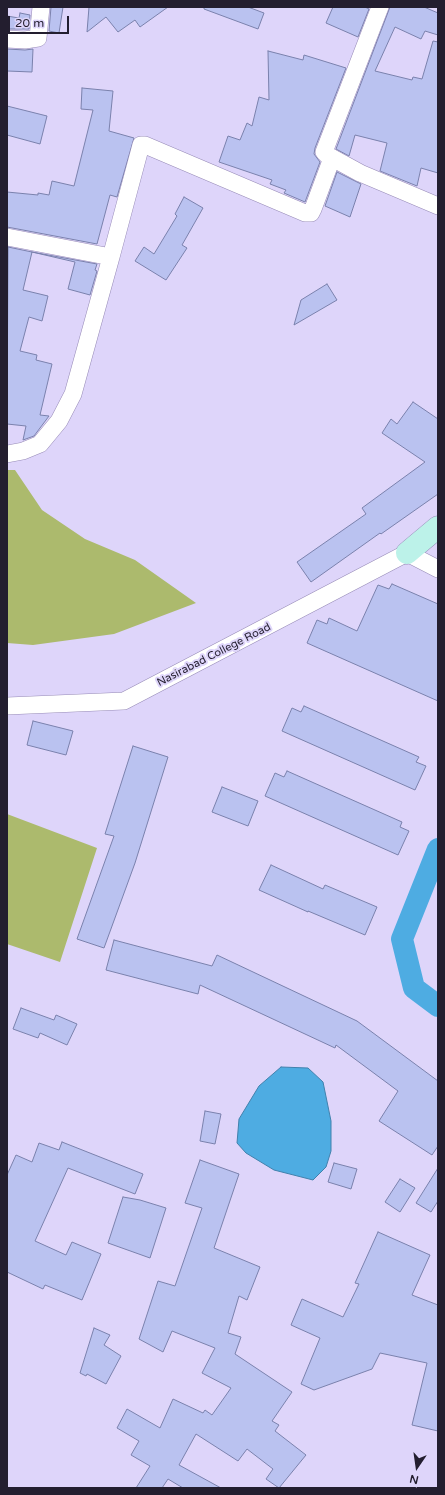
<!DOCTYPE html>
<style>
body{margin:0}
#map{position:relative;width:445px;height:1495px;overflow:hidden;background:#ded5fa;font-family:"Varela Round",sans-serif}
canvas{display:block}
.frame{position:absolute;inset:0;border:8px solid #231e2f;pointer-events:none}
.north{position:absolute;left:397px;top:1447px;width:40px;height:40px;-webkit-text-stroke:3px #ded5fa;paint-order:stroke;rotate:193deg;font-size:11px;font-weight:700;line-height:16px;text-align:center;color:#231e2f}
.north::after{content:'';display:block;margin:auto;width:14px;height:18px;background:#231e2f;clip-path:polygon(50% 0,100% 100%,50% 72%,0 100%)}
.scale{position:absolute;left:8px;top:16px;width:61px;height:18px;box-sizing:border-box;border:2px solid #231e2f;border-top:0;padding-left:5px;font-size:12px;line-height:14px;white-space:nowrap;color:#231e2f;-webkit-text-stroke:3px #ded5fa;paint-order:stroke}
</style>
<div id="map">
<canvas width="445" height="1495"></canvas>
<div class="frame"></div>
<div class="north">N</div>
<div class="scale">20 m</div>
</div>
<script>
const ctx = document.querySelector('canvas').getContext('2d');
ctx.lineJoin = 'round';
function fillPath(path, color) {
  ctx.fillStyle = color;
  ctx.fill(path, 'evenodd');
}
function shape(rows) {
  const path = new Path2D();
  for (const r of rows) {
    path.moveTo(r[0], r[1]);
    for (let i = 2; i < r.length; i += 2) path.lineTo(r[i], r[i + 1]);
  }
  return path;
}
function trace(path, color, width, dash) {
  ctx.strokeStyle = color;
  ctx.lineWidth = width;
  ctx.lineCap = dash ? 'butt' : 'round';
  ctx.setLineDash(dash || []);
  ctx.stroke(path);
}
function drawText(font, color, halo, rows, align = 'center') {
  ctx.font = font + ' "Varela Round",sans-serif';
  ctx.lineWidth = 4;
  ctx.setLineDash([]);
  ctx.textBaseline = 'middle';
  ctx.strokeStyle = halo;
  ctx.fillStyle = color;
  for (const [text, x, y, turn = 0] of rows) {
    ctx.save();
    ctx.translate(x, y);
    ctx.rotate((+turn || 0) * Math.PI / 180);
    ctx.textAlign = isNaN(turn) ? turn : align;
    if (halo) ctx.strokeText(text, 0, 0);
    ctx.fillText(text, 0, 0);
    ctx.restore();
  }
}
fillPath(shape([
 [7,470,15,470,42,510,85,539,135,560,196,603,114,634,33,645,7,643],
 [7,814,97,848,60,962,7,944]
]), '#acba6d');
const water = shape([
 [281,1067,308,1068,323,1082,331,1121,331,1151,326,1167,313,1180,274,1170,246,1153,237,1143,239,1119,259,1086,281,1067]
]);
fillPath(water, '#4eace2');
trace(water, '#4181ac', 1);
trace(shape([
 [438,849,402,939,414,988,438,1006]
]), '#4eace2', 22);
const building = shape([
 [51,7,63,7,59,33,49,31,51,7],
 [89,7,168,7,140,27,135,20,118,32,106,17,87,32,89,7],
 [204,7,248,7,264,13,258,29,204,9,204,7],
 [333,7,365,7,369,9,358,37,326,23,333,7],
 [390,7,424,7,438,13,438,35,425,31,421,39,395,27,375,71,412,80,413,77,422,79,433,41,438,42,438,173,421,168,417,186,380,171,387,143,355,135,349,156,336,149,390,7],
 [20,13,30,15,29,29,7,29,7,16,19,18,20,13],
 [7,49,25,50,33,49,32,72,7,71,7,49],
 [268,51,303,60,304,55,346,68,315,148,314,154,320,162,305,202,284,193,286,190,270,184,272,180,219,162,228,136,240,140,247,123,252,126,259,97,269,100,268,51],
 [82,88,113,91,109,131,134,138,117,197,110,195,97,244,7,227,7,192,38,195,38,193,49,195,52,181,74,186,93,110,81,109,82,88],
 [7,106,47,116,40,144,7,135,7,106],
 [337,172,361,184,350,217,325,206,337,172],
 [184,197,203,208,182,245,187,248,166,280,135,261,144,247,154,254,177,216,175,214,184,197],
 [8,247,32,252,23,290,48,296,42,321,29,317,20,351,37,355,36,360,52,364,40,415,49,416,34,436,23,440,26,426,7,424,8,247],
 [32,252,97,264,95,270,97,271,90,295,68,289,75,262,32,252],
 [327,284,337,300,294,325,301,300,327,284],
 [413,402,438,419,438,494,381,534,380,533,311,582,297,562,366,514,362,508,425,462,382,433,391,419,397,424,413,402],
 [392,584,438,604,438,701,307,643,317,620,327,624,329,618,357,631,378,585,389,589,392,584],
 [304,706,419,757,416,762,426,766,415,790,282,731,292,708,301,712,304,706],
 [33,721,73,731,66,755,27,745,33,721],
 [133,746,168,757,135,863,104,948,77,939,114,836,105,834,133,746],
 [287,771,402,822,400,827,409,831,398,855,265,796,275,773,284,777,287,771],
 [222,787,258,801,248,826,212,812,222,787],
 [271,865,323,889,325,885,377,907,365,935,308,911,308,912,259,890,271,865],
 [114,940,212,966,217,955,357,1021,438,1081,438,1146,432,1155,379,1121,398,1091,336,1045,335,1048,200,985,198,994,106,970,114,940],
 [21,1008,54,1020,56,1015,77,1024,67,1045,40,1033,38,1038,13,1029,21,1008],
 [205,1111,221,1114,215,1144,200,1141,205,1111],
 [62,1142,143,1174,135,1194,68,1168,35,1241,66,1255,72,1242,101,1254,82,1300,45,1285,43,1289,7,1272,7,1175,16,1155,32,1162,39,1143,59,1150,62,1142],
 [200,1160,239,1174,214,1248,260,1267,247,1300,239,1296,228,1333,241,1337,235,1354,292,1392,272,1421,279,1425,275,1431,306,1455,279,1488,266,1479,273,1469,247,1449,238,1461,196,1434,179,1465,221,1488,183,1488,168,1479,162,1488,136,1488,150,1466,131,1455,139,1441,117,1428,127,1409,160,1428,173,1399,203,1413,205,1410,212,1415,231,1388,202,1373,215,1348,172,1331,163,1352,139,1339,158,1281,175,1286,202,1208,185,1203,200,1160],
 [334,1163,357,1169,351,1189,328,1182,334,1163],
 [438,1168,438,1201,431,1212,416,1203,438,1168],
 [400,1179,415,1188,400,1212,385,1202,400,1179],
 [123,1197,140,1200,166,1208,150,1258,108,1243,123,1197],
 [378,1232,430,1255,412,1295,438,1305,438,1431,412,1425,427,1363,380,1353,372,1369,314,1390,301,1384,320,1338,291,1325,302,1299,343,1317,359,1284,355,1283,378,1232],
 [94,1328,110,1335,104,1345,121,1356,106,1384,87,1374,86,1376,80,1373,94,1328]
]);
fillPath(building, '#bac2f0');
trace(building, '#7a81ac', 1);
const street = shape([
 [380,7,324,152,327,155,360,173,438,206],
 [7,39,25,40,38,38,41,7],
 [7,237,111,257,141,145,145,145,305,213,311,213,313,209,332,158],
 [7,454,23,451,40,444,59,421,73,394,111,257],
 [7,706,124,701,407,553,438,569]
]);
const secondary = shape([
 [407,553,438,527]
]);
trace(street, '#978bb7', 18);
trace(secondary, '#978bb7', 23);
trace(street, '#fff', 17);
trace(secondary, '#bcf2e9', 22);
drawText('11px', '#231e2f', '#ded5fa', [
 ["Nasirabad College Road",214,655,-27]
]);
</script>
